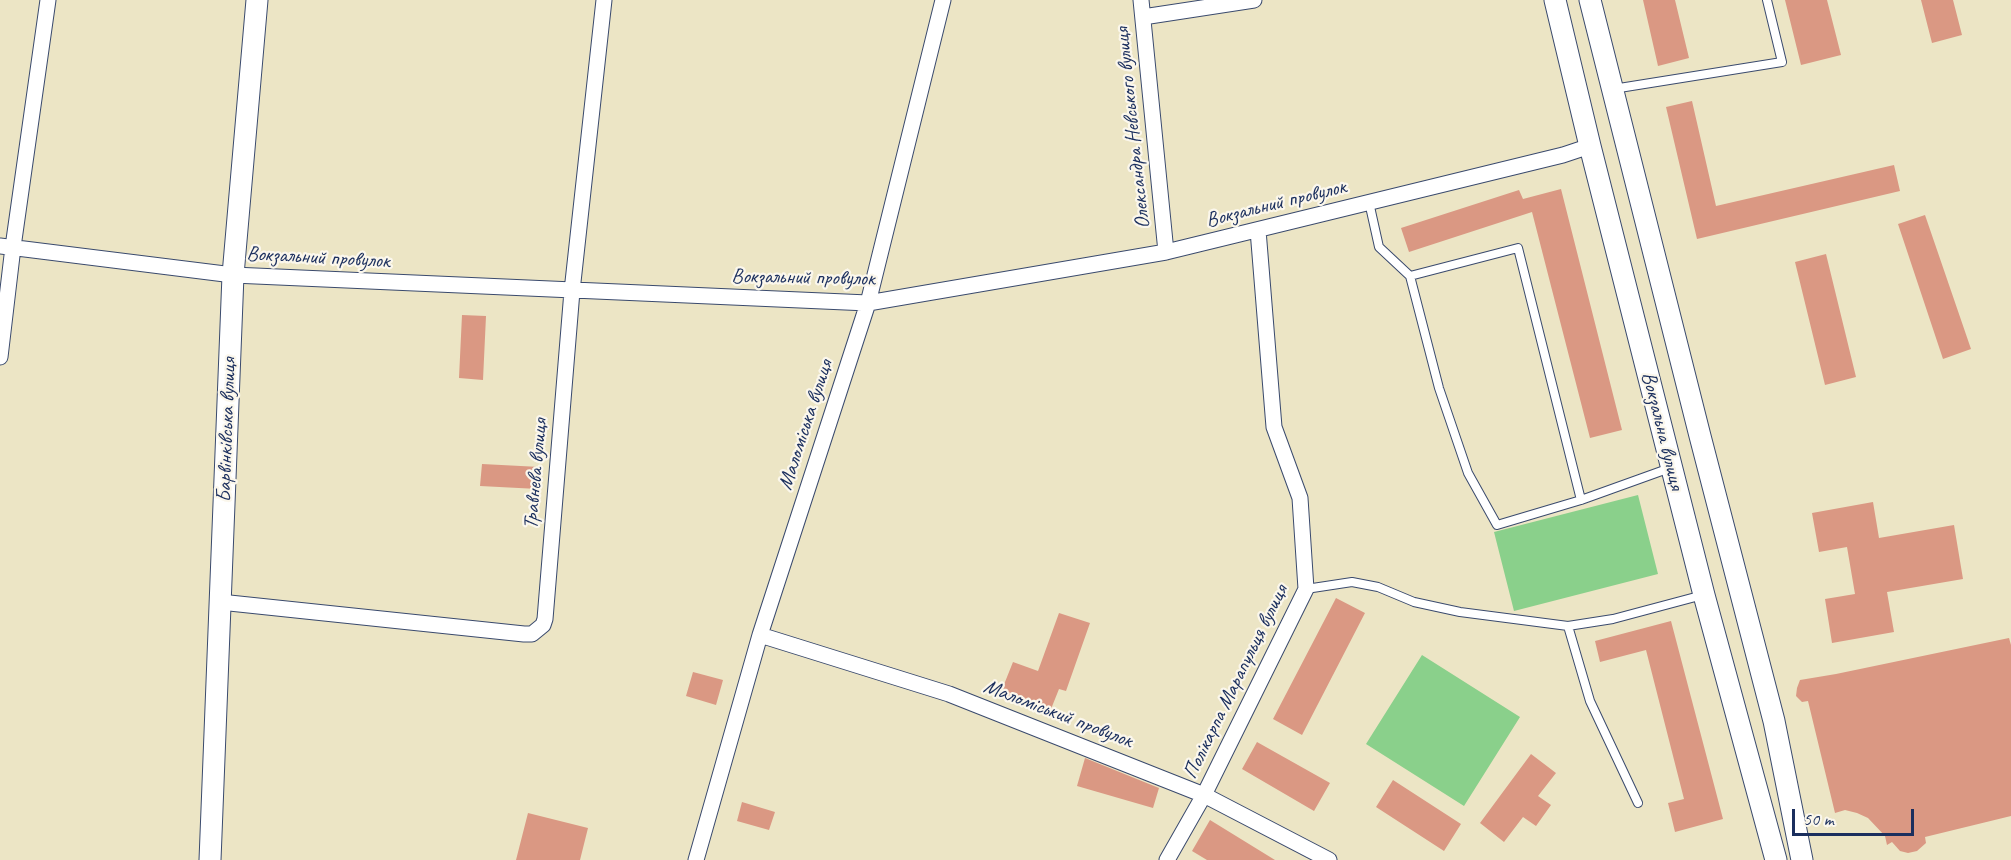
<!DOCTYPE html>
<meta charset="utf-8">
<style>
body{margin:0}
#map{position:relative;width:2011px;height:860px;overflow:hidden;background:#ece5c5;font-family:Caveat,sans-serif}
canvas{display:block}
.scale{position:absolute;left:1792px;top:809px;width:122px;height:27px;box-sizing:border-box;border:3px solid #1b2f5e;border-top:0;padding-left:8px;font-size:18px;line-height:21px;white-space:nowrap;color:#1b2f5e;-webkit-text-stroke:4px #fbf7ec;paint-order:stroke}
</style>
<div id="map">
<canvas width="2011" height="860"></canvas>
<div class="scale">50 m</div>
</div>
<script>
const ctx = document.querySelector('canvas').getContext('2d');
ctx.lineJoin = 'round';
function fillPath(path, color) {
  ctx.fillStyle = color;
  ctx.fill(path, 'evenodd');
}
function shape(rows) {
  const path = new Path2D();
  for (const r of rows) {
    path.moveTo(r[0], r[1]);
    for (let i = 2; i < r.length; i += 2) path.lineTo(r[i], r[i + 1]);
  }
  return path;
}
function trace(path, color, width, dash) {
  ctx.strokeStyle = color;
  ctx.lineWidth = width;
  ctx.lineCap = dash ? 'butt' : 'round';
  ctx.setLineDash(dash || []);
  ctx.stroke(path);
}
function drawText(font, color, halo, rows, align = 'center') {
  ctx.font = font + ' Caveat,sans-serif';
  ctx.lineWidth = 4.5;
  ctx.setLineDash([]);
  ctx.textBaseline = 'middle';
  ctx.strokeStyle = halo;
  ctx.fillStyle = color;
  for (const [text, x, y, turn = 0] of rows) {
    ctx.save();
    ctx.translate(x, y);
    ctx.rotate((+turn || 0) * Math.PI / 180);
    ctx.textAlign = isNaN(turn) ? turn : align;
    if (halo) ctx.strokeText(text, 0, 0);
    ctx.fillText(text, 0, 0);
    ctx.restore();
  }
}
fillPath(shape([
 [1638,495,1658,574,1514,611,1494,532],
 [1422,655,1520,717,1464,806,1366,744]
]), '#8ad08b');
fillPath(shape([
 [1643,0,1675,0,1689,58,1658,66],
 [1785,0,1827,0,1841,55,1801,65],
 [1921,0,1953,0,1962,35,1932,43],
 [1692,101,1716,206,1894,165,1900,191,1697,239,1666,107],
 [1561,189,1622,430,1590,438,1532,212,1409,252,1401,228,1519,190,1523,199],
 [1925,215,1971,349,1943,359,1898,224],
 [1826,254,1856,377,1825,385,1795,262],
 [462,315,486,316,483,380,459,378],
 [482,464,540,467,538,489,480,486],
 [1873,502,1879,538,1954,525,1963,579,1887,592,1894,632,1832,643,1825,599,1855,594,1847,547,1819,552,1812,513],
 [1336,598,1365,613,1302,735,1273,719],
 [1059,613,1090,623,1066,691,1059,689,1049,714,999,697,1013,662,1038,671],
 [1671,621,1723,819,1675,832,1668,803,1684,799,1646,650,1600,662,1595,641],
 [2009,638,2011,645,2011,816,1925,837,1926,843,1917,851,1908,853,1900,851,1892,842,1887,845,1885,836,1868,818,1857,813,1845,810,1835,813,1808,701,1802,702,1796,696,1797,688,1800,680,1836,674],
 [693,672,723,680,716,705,686,696],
 [1257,742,1330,783,1314,811,1242,769],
 [1531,754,1556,773,1538,796,1551,805,1536,826,1523,817,1504,842,1480,823],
 [1085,758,1159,788,1153,808,1077,786],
 [1393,780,1461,824,1444,851,1376,807],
 [742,802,775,812,769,830,737,821],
 [528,813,588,828,580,860,516,860],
 [1210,820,1275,860,1207,860,1192,851]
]), '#da9883');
const lane = shape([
 [1613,89,1782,62,1767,0],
 [1369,202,1379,247,1410,276,1439,388,1468,473,1497,525,1581,500,1670,468],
 [1410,276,1518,248,1581,500],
 [1306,589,1352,582,1378,587,1414,602,1460,612,1568,626,1613,619,1703,595],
 [1568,626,1590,701,1638,803]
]);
const street = shape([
 [1141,0,1166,252],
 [1143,17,1254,0],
 [0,246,233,275,868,303,1166,252,1563,155,1590,146],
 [0,357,13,247,48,0],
 [220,602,524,634,532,634,543,625,545,619,572,291,604,0],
 [760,635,949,694,1204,795,1329,860],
 [696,860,760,635,868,303,943,0],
 [1167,860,1204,795,1306,589,1300,498,1274,427,1258,230]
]);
const secondary = shape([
 [1555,0,1590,146,1704,595,1776,860],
 [1590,0,1700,436,1774,721,1802,860],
 [210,860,233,275,257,0]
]);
trace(lane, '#3a4a6d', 10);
trace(street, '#3a4a6d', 17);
trace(secondary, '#3a4a6d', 23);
trace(lane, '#fff', 8);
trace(street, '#fff', 15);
trace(secondary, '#fff', 21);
drawText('21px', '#1b2f5e', '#fbf7ec', [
 ["Олександра Невського вулиця",1133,128,-96],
 ["Вокзальний провулок",1276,204,-14],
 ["Вокзальний провулок",318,258,3],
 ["Вокзальний провулок",803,278,1],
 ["Маломіська вулиця",806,425,-72],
 ["Барвінківська вулиця",227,430,-88],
 ["Вокзальна вулиця",1662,431,76],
 ["Травнева вулиця",536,474,-85],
 ["Полікарпа Марапульця вулиця",1236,682,-64],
 ["Маломіський провулок",1058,714,21]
]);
</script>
